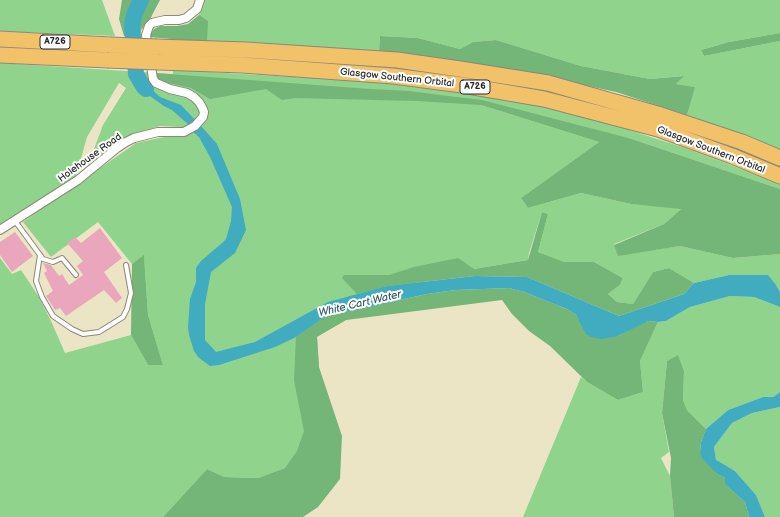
<!DOCTYPE html>
<style>
body{margin:0}
canvas{display:block;background:#ebe5c5}
</style>
<canvas width="780" height="517"></canvas>
<script>
const ctx = document.querySelector('canvas').getContext('2d');
ctx.lineJoin = 'round';
function fillPath(path, color) {
  ctx.fillStyle = color;
  ctx.fill(path, 'evenodd');
}
function shape(rows) {
  const path = new Path2D();
  for (const r of rows) {
    path.moveTo(r[0], r[1]);
    for (let i = 2; i < r.length; i += 2) path.lineTo(r[i], r[i + 1]);
  }
  return path;
}
function trace(path, color, width, dash) {
  ctx.strokeStyle = color;
  ctx.lineWidth = width;
  ctx.lineCap = dash ? 'butt' : 'round';
  ctx.setLineDash(dash || []);
  ctx.stroke(path);
}
function drawText(font, color, halo, rows, align = 'center') {
  ctx.font = font + ' "Balsamiq Sans",sans-serif';
  ctx.lineWidth = 4;
  ctx.setLineDash([]);
  ctx.textBaseline = 'middle';
  ctx.strokeStyle = halo;
  ctx.fillStyle = color;
  for (const [text, x, y, turn = 0] of rows) {
    ctx.save();
    ctx.translate(x, y);
    ctx.rotate((+turn || 0) * Math.PI / 180);
    ctx.textAlign = isNaN(turn) ? turn : align;
    if (halo) ctx.strokeText(text, 0, 0);
    ctx.fillText(text, 0, 0);
    ctx.restore();
  }
}
fillPath(shape([
 [0,0,102,0,115,36,0,31],
 [205,0,780,0,780,33,729,42,701,50,704,56,780,41,780,152,749,138,687,115,694,87,676,84,683,76,650,79,581,66,496,40,473,42,460,49,418,38,380,36,379,52,207,42,199,15],
 [0,63,173,74,173,70,345,80,451,89,549,108,623,128,682,147,774,181,780,184,780,189,632,139,481,105,599,142,521,198,528,208,581,193,631,204,682,208,664,224,614,244,618,255,680,246,733,258,780,254,780,292,776,285,729,275,694,283,669,268,653,272,633,304,617,302,608,294,620,285,623,278,594,262,565,262,538,252,548,214,542,212,529,253,528,260,474,269,414,267,418,291,346,320,317,336,319,367,315,432,285,468,258,478,224,477,207,469,163,517,0,517,0,258,12,274,21,270,39,297,51,321,65,353,131,335,148,365,163,365,148,315,144,256,132,264,98,222,51,257,23,222,136,143,188,132,179,127,160,126,126,138,88,165,103,125,126,88,119,83,87,137,76,176,0,227],
 [730,296,754,297,780,307,780,392,773,397,763,397,728,410,706,429,687,410,683,400,684,371,678,356,667,361,662,413,669,452,661,458,670,476,674,517,523,517,581,377,587,382,618,400,643,392,640,361,658,322,666,321,690,307],
 [780,407,780,517,765,517,756,495,735,471,716,461,714,447,732,423,752,413]
]), '#90d38c');
fillPath(shape([
 [122,0,138,0,127,24,130,36,124,36,119,19],
 [144,0,160,0,150,19,141,30,140,36,135,36,135,28],
 [199,15,208,21,207,42,148,37,154,29,160,26,177,26,188,24],
 [780,33,780,41,704,56,701,50,729,42],
 [380,36,418,38,460,49,473,42,496,40,581,66,650,79,684,76,676,84,695,87,687,115,616,92,525,72,444,59,379,52],
 [155,73,370,89,409,91,456,97,482,100,632,139,780,189,780,254,733,258,680,246,618,256,614,245,664,224,681,209,631,204,581,193,528,208,521,198,599,142,481,105,417,101,295,98,282,100,266,89,210,99,191,88,160,81],
 [542,212,548,214,538,252,565,262,594,262,623,278,620,285,608,294,617,302,633,304,653,272,669,268,694,283,684,294,619,316,527,277,475,276,387,286,357,294,342,278,344,275,389,275,414,267,458,258,474,269,528,260],
 [144,255,148,315,163,365,148,365,131,335,132,264],
 [509,288,524,292,567,309,576,315,579,320,618,336,642,323,648,321,658,322,640,361,643,392,618,400,587,382,550,346,529,331,512,314,502,300,346,320,317,337,319,367,342,436,340,479,318,507,303,517,163,517,207,469,224,477,258,478,285,468,297,451,304,431,294,380,296,337,326,316,427,294,456,290],
 [678,355,684,371,683,400,687,410,706,429,701,442,700,452,717,474,725,478,729,488,745,502,749,517,674,517,670,476,671,458,662,413,667,361]
]), '#74b578');
fillPath(shape([
 [138,0,144,0,135,28,135,36,130,36,127,24],
 [134,71,140,71,141,76,150,88,160,97,181,105,197,122,190,126,172,110,164,106,140,89,135,80],
 [201,126,217,144,240,199,246,230,235,253,211,272,205,304,205,340,216,352,255,342,328,302,387,286,475,276,527,277,619,316,684,294,694,283,729,275,768,275,776,285,780,292,780,307,754,297,730,296,690,307,666,321,658,322,648,321,618,336,602,339,591,337,586,334,576,315,567,309,524,292,509,288,456,290,427,294,326,316,296,337,275,347,219,365,210,366,198,357,194,351,189,335,188,327,190,299,196,282,196,268,201,261,222,243,226,239,231,221,232,207,210,157,199,137,192,131],
 [780,392,780,407,752,413,732,423,714,447,716,460,735,471,756,495,765,517,749,517,745,502,729,488,725,483,725,478,717,474,702,458,700,452,701,442,706,429,728,410,763,397,773,397]
]), '#41abc0');
trace(shape([
 [141,0,134,15,132,26,136,74,143,86,146,89]
]), '#41abc0', 16);
fillPath(shape([
 [100,228,122,258,104,272,122,298,116,303,104,290,66,316,60,308,55,310,46,296,53,291,44,273,47,271,43,263,51,265,59,276,62,274,69,285,83,275,77,266,83,261,67,243,75,237,81,243],
 [15,232,33,256,12,272,0,255,0,242]
]), '#e9a6bc');
const lane = shape([
 [15,221,43,259,53,262,62,258,76,275],
 [40,255,36,281,42,297,53,316,72,329,83,334,99,332,123,317,127,309,131,293,126,265]
]);
const street = shape([
 [148,49,146,35,149,26,152,23,165,20,179,20,186,18,197,9,200,0],
 [0,230,78,180,117,148,126,142,134,138,158,132,184,132,195,126,203,117,204,112,202,107,199,102,194,97,187,93,170,89,156,83,153,79,150,60]
]);
const highway = shape([
 [0,39,110,45],
 [157,47,246,50,397,60,460,69,548,83,661,115,742,142,780,158],
 [0,55,107,60],
 [158,62,242,65,393,76,462,85,544,99,658,129,732,156,780,176]
]);
trace(lane, '#8b8878', 6);
trace(street, '#8b8878', 10);
trace(highway, '#8b8878', 17);
trace(lane, '#fff', 4);
trace(street, '#fff', 8);
trace(highway, '#f2c26a', 15);
const highwayBridge = shape([
 [110,45,157,47],
 [107,60,158,62]
]);
trace(highwayBridge, '#8b8878', 17, []);
trace(highwayBridge, '#f2c26a', 15);
for (const [x, y, w] of [
 [55,42,30],
 [475,87,30]
]) {
  const box = new Path2D();
  box.roundRect(x - w / 2, y - 7, w, 14, 3);
  ctx.fillStyle = '#fff';
  ctx.fill(box);
  trace(box, '#2b2b2b', 1);
}
drawText('bold 9px', '#2b2b2b', null, [
 ["A726",55,42],
 ["A726",475,87]
]);
drawText('10px', '#2b2b2b', '#fff', [
 ["Glasgow Southern Orbital",397,78,6],
 ["Glasgow Southern Orbital",711,150,21],
 ["Holehouse Road",90,158,-36]
]);
drawText('italic 11px', '#345e67', '#fff', [
 ["White Cart Water",360,304,-13]
]);
</script>
